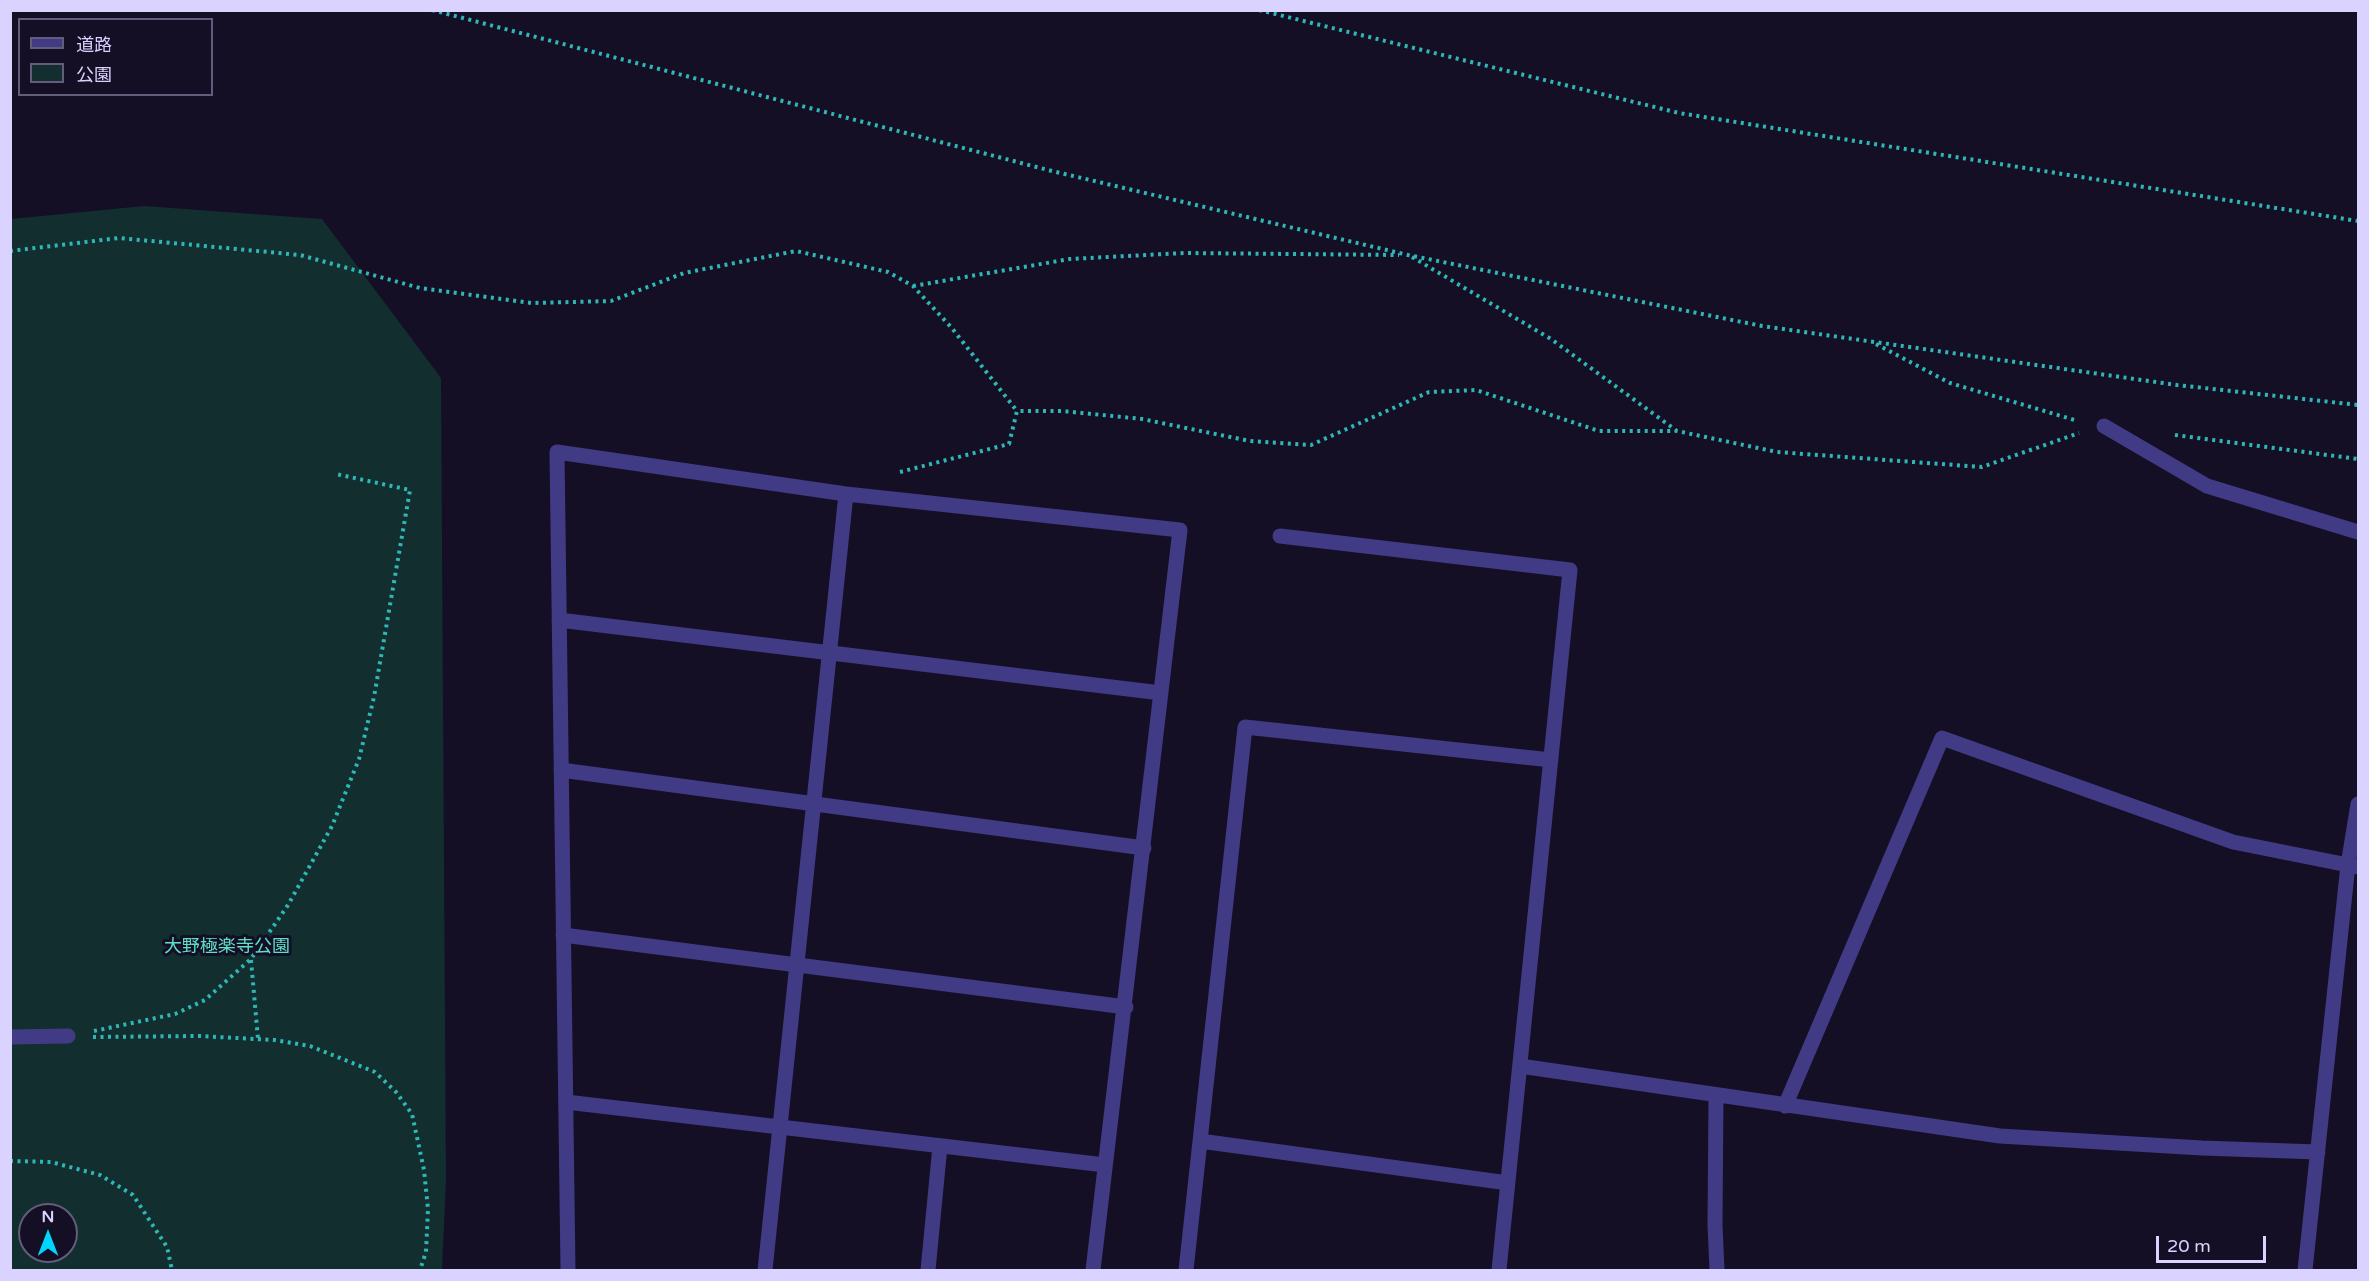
<!DOCTYPE html>
<meta charset="utf-8">
<style>
body{margin:0}
#map{position:relative;width:2369px;height:1281px;overflow:hidden;background:#140f25;font-family:"Varela Round","Noto Sans JP",sans-serif}
canvas{display:block}
.frame{position:absolute;inset:0;border:12px solid #dad2ff;pointer-events:none}
.legend{position:absolute;left:18px;top:18px;width:195px;height:78px;box-sizing:border-box;background:#140f25;border:2px solid #635d7c;margin:0;padding:8px 10px;list-style:none;font-size:18px;color:#dad2ff}
.legend li{display:flex;align-items:center;gap:12px;height:30px}
.legend b{width:30px;border:2px solid #635d7c}
.north{position:absolute;left:18px;top:1203px;width:60px;height:60px;box-sizing:border-box;background:#140f25;border:2px solid #635d7c;border-radius:50%;rotate:0deg;font-size:16px;font-weight:700;line-height:24px;text-align:center;color:#dad2ff}
.north::after{content:'';display:block;margin:auto;width:21px;height:27px;background:#00d6fd;clip-path:polygon(50% 0,100% 100%,50% 72%,0 100%)}
.scale{position:absolute;left:2156px;top:1236px;width:110px;height:27px;box-sizing:border-box;border:3px solid #dad2ff;border-top:0;padding-left:8px;font-size:18px;line-height:21px;white-space:nowrap;color:#dad2ff;-webkit-text-stroke:4px #140f25;paint-order:stroke}
</style>
<div id="map">
<canvas width="2369" height="1281"></canvas>
<div class="frame"></div>
<ul class="legend">
<li><b style="height:8px;background:#413a84"></b>道路</li>
<li><b style="height:16px;background:#122e2f"></b>公園</li>
</ul>
<div class="north">N</div>
<div class="scale">20 m</div>
</div>
<script>
const ctx = document.querySelector('canvas').getContext('2d');
ctx.lineJoin = 'round';
function fillPath(path, color) {
  ctx.fillStyle = color;
  ctx.fill(path, 'evenodd');
}
function shape(rows) {
  const path = new Path2D();
  for (const r of rows) {
    path.moveTo(r[0], r[1]);
    for (let i = 2; i < r.length; i += 2) path.lineTo(r[i], r[i + 1]);
  }
  return path;
}
function trace(path, color, width, dash) {
  ctx.strokeStyle = color;
  ctx.lineWidth = width;
  ctx.lineCap = dash ? 'butt' : 'round';
  ctx.setLineDash(dash || []);
  ctx.stroke(path);
}
function drawText(font, color, halo, rows, align = 'center') {
  ctx.font = font + ' "Varela Round","Noto Sans JP",sans-serif';
  ctx.lineWidth = 6;
  ctx.setLineDash([]);
  ctx.textBaseline = 'middle';
  ctx.strokeStyle = halo;
  ctx.fillStyle = color;
  for (const [text, x, y, turn = 0] of rows) {
    ctx.save();
    ctx.translate(x, y);
    ctx.rotate((+turn || 0) * Math.PI / 180);
    ctx.textAlign = isNaN(turn) ? turn : align;
    if (halo) ctx.strokeText(text, 0, 0);
    ctx.fillText(text, 0, 0);
    ctx.restore();
  }
}
fillPath(shape([
 [144,206,322,219,441,378,446,1180,442,1270,11,1270,11,219],
 [30,1215,66,1215,66,1251,30,1251]
]), '#122e2f');
trace(shape([
 [432,10,1052,171,1408,255,1762,326,2177,385,2358,405],
 [1259,10,1679,113,2358,221],
 [10,251,119,238,300,255,420,288,531,303,611,301,684,273,796,251,888,272,913,286,951,327,1017,411],
 [1412,257,1551,339,1677,431,1777,452,1982,467,2079,433],
 [913,286,1070,259,1184,253,1399,255],
 [1876,344,1950,383,2078,421],
 [2175,435,2358,459],
 [900,472,1009,444,1017,411,1062,411,1142,419,1250,441,1311,445,1429,392,1476,390,1599,431,1676,431],
 [251,960,258,1039],
 [94,1031,175,1014,205,1000,251,959,288,905,332,826,359,759,374,697,410,490,336,474],
 [93,1037,199,1036,274,1040,310,1046,375,1072,396,1092,412,1114,424,1170,428,1209,426,1252,420,1270],
 [10,1161,51,1162,100,1175,133,1195,167,1247,172,1270]
]), '#2fb7b6', 4, [3, 4.5]);
trace(shape([
 [10,1037,68,1036]
]), '#413a84', 15);
trace(shape([
 [2104,426,2207,486,2358,532],
 [1280,536,1570,570,1499,1270],
 [559,620,1161,693],
 [561,770,1144,848],
 [563,935,1126,1007],
 [1520,1066,2000,1136,2202,1148,2318,1152],
 [1716,1096,1715,1225,1717,1270],
 [566,1102,1105,1165],
 [1785,1106,1942,738,2233,842,2358,867],
 [1200,1141,1508,1183],
 [568,1270,557,452,846,494,1180,530,1093,1270],
 [765,1270,846,494],
 [928,1270,940,1146],
 [1186,1270,1245,727,1551,760],
 [2305,1270,2348,865,2358,804]
]), '#413a84', 15);
drawText('18px', '#5ee0c7', '#140f25', [
 ["大野極楽寺公園",227,947]
]);
</script>
